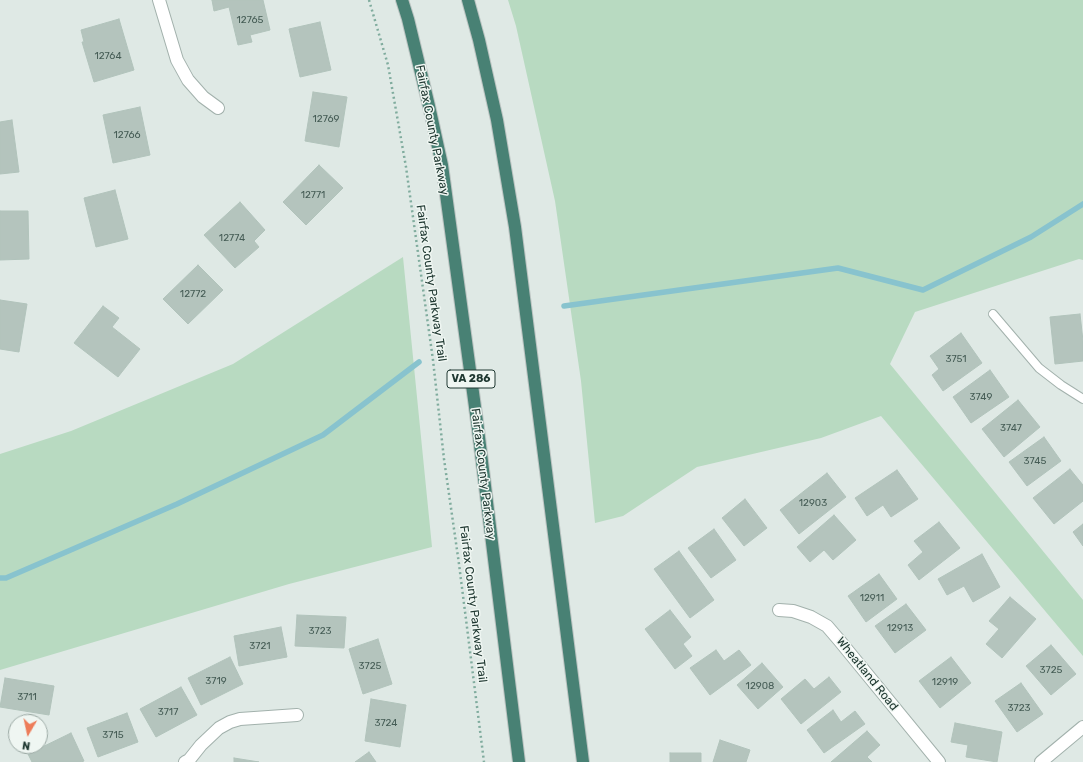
<!DOCTYPE html>
<style>
body{margin:0}
#map{position:relative;width:1083px;height:762px;overflow:hidden;background:#dfe9e5;font-family:Rubik,sans-serif}
canvas{display:block}
.north{position:absolute;left:8px;top:714px;width:40px;height:40px;box-sizing:border-box;background:#eff6f2;border:1px solid #9caaa5;border-radius:50%;rotate:189deg;font-size:11px;font-weight:700;line-height:16px;text-align:center;color:#203932}
.north::after{content:'';display:block;margin:auto;width:14px;height:18px;background:#ed7c59;clip-path:polygon(50% 0,100% 100%,50% 72%,0 100%)}
</style>
<div id="map">
<canvas width="1083" height="762"></canvas>
<div class="north">N</div>
</div>
<script>
const ctx = document.querySelector('canvas').getContext('2d');
ctx.lineJoin = 'round';
function fillPath(path, color) {
  ctx.fillStyle = color;
  ctx.fill(path, 'evenodd');
}
function shape(rows) {
  const path = new Path2D();
  for (const r of rows) {
    path.moveTo(r[0], r[1]);
    for (let i = 2; i < r.length; i += 2) path.lineTo(r[i], r[i + 1]);
  }
  return path;
}
function trace(path, color, width, dash) {
  ctx.strokeStyle = color;
  ctx.lineWidth = width;
  ctx.lineCap = dash ? 'butt' : 'round';
  ctx.setLineDash(dash || []);
  ctx.stroke(path);
}
function drawText(font, color, halo, rows, align = 'center') {
  ctx.font = font + ' Rubik,sans-serif';
  ctx.lineWidth = 3;
  ctx.setLineDash([]);
  ctx.textBaseline = 'middle';
  ctx.strokeStyle = halo;
  ctx.fillStyle = color;
  for (const [text, x, y, turn = 0] of rows) {
    ctx.save();
    ctx.translate(x, y);
    ctx.rotate((+turn || 0) * Math.PI / 180);
    ctx.textAlign = isNaN(turn) ? turn : align;
    if (halo) ctx.strokeText(text, 0, 0);
    ctx.fillText(text, 0, 0);
    ctx.restore();
  }
}
fillPath(shape([
 [508,0,1083,0,1083,260,1079,259,915,312,890,364,1083,600,1083,656,881,416,821,438,697,467,623,516,595,523,581,381,555,201,516,26],
 [403,257,432,547,289,584,0,670,0,454,71,431,233,364]
]), '#b8dac1');
trace(shape([
 [564,306,838,268,923,290,1031,237,1083,204],
 [0,578,6,578,177,504,323,435,419,362]
]), '#88c3ce', 5.5);
const building = shape([
 [212,0,263,0,270,30,250,35,252,42,238,45,229,7,214,11,212,0],
 [119,19,134,70,94,82,82,42,84,42,81,30,119,19],
 [320,22,331,70,300,77,289,29,320,22],
 [313,92,347,97,339,147,305,141,313,92],
 [140,107,150,155,113,163,103,115,140,107],
 [12,120,19,172,0,174,0,122,12,120],
 [319,165,343,188,306,225,283,202,319,165],
 [115,190,128,239,96,247,84,198,115,190],
 [240,202,265,230,254,241,259,247,235,268,204,235,240,202],
 [0,211,28,211,29,259,0,260,0,211],
 [198,265,223,290,188,324,163,299,198,265],
 [0,300,27,304,19,352,0,349,0,300],
 [103,306,119,318,112,327,140,349,118,377,74,343,103,306],
 [1080,314,1083,341,1083,361,1055,364,1050,317,1080,314],
 [961,333,982,363,943,391,932,375,939,369,930,356,961,333],
 [990,370,1009,397,971,423,953,397,990,370],
 [1018,400,1040,427,1004,457,982,429,1018,400],
 [1044,437,1061,461,1027,486,1009,462,1044,437],
 [1070,469,1083,485,1083,501,1054,524,1033,498,1070,469],
 [897,470,918,499,891,517,883,505,867,516,855,498,897,470],
 [827,473,846,497,799,534,780,510,827,473],
 [745,499,767,528,744,546,722,518,745,499],
 [834,515,856,540,833,560,824,550,810,562,797,547,834,515],
 [939,522,960,548,919,580,908,565,923,552,914,541,939,522],
 [1083,524,1083,546,1073,532,1083,524],
 [714,529,736,560,711,578,688,548,714,529],
 [679,551,714,600,690,618,654,569,679,551],
 [982,554,1000,587,973,602,964,586,947,595,938,579,982,554],
 [879,574,897,599,866,622,848,596,879,574],
 [1010,597,1036,619,1002,658,986,644,999,629,989,621,1010,597],
 [906,604,926,630,895,653,875,626,906,604],
 [670,610,691,637,683,644,692,656,675,669,645,629,670,610],
 [297,615,346,617,344,648,295,646,297,615],
 [281,627,287,657,239,666,234,636,281,627],
 [378,639,392,684,363,694,349,649,378,639],
 [1051,645,1076,674,1051,695,1026,666,1051,645],
 [716,650,724,661,739,650,751,665,710,695,690,668,716,650],
 [230,657,243,684,201,705,188,678,230,657],
 [951,657,971,683,940,708,919,681,951,657],
 [762,663,783,687,758,709,737,685,762,663],
 [829,677,841,692,801,724,781,699,805,679,814,689,829,677],
 [5,678,54,686,49,715,0,707,5,678],
 [1021,683,1043,714,1017,732,995,701,1021,683],
 [181,687,197,715,156,737,140,709,181,687],
 [371,699,406,705,400,747,365,741,371,699],
 [833,710,841,722,855,711,865,724,824,753,807,730,833,710],
 [127,713,138,742,98,757,87,728,127,713],
 [955,723,1002,732,997,762,966,757,968,745,951,742,955,723],
 [867,731,880,745,867,757,872,762,831,762,867,731],
 [71,733,84,761,81,762,32,762,28,754,71,733],
 [720,740,750,750,746,762,713,762,720,740],
 [369,752,376,762,355,762,369,752],
 [670,753,701,753,701,762,670,762,670,753],
 [234,758,259,762,234,762,234,758]
]);
fillPath(building, '#b4c4bd');
trace(building, '#b1c3bb', 1);
const service = shape([
 [993,314,1039,368,1061,385,1083,399]
]);
const minor = shape([
 [159,0,177,60,188,80,203,97,218,108],
 [779,610,793,611,811,617,827,626,839,640,939,762],
 [185,762,189,760,201,745,219,728,230,722,240,719,297,715],
 [1041,762,1083,727]
]);
const trunk = shape([
 [402,0,408,19,429,106,442,165,478,429,519,762],
 [468,0,479,40,497,120,515,227,583,762]
]);
trace(service, '#a2b1ac', 10);
trace(minor, '#a2b1ac', 14);
trace(trunk, '#bcc4c2', 14);
trace(shape([
 [369,0,388,65,406,167,433,360,444,459,459,564,484,762]
]), '#80ac9e', 2.5, [2, 3]);
trace(service, '#fff', 8);
trace(minor, '#fff', 12);
trace(trunk, '#488174', 12);
drawText('10px', '#455c55', null, [
 ["12765",250,20],
 ["12764",108,56],
 ["12769",326,119],
 ["12766",127,135],
 ["12771",313,195],
 ["12774",232,238],
 ["12772",193,294],
 ["3751",956,359],
 ["3749",981,397],
 ["3747",1011,428],
 ["3745",1035,461],
 ["12903",813,503],
 ["12911",872,598],
 ["12913",900,628],
 ["3723",320,631],
 ["3721",260,646],
 ["3725",370,666],
 ["3725",1051,670],
 ["3719",216,681],
 ["12919",945,682],
 ["12908",760,686],
 ["3711",27,697],
 ["3723",1019,708],
 ["3717",168,712],
 ["3724",386,723],
 ["3715",113,735]
]);
for (const [x, y, w] of [
 [471,379,48]
]) {
  const box = new Path2D();
  box.roundRect(x - w / 2, y - 9, w, 18, 3);
  ctx.fillStyle = '#eff6f2';
  ctx.fill(box);
  trace(box, '#203932', 1);
}
drawText('bold 11px', '#203932', null, [
 ["VA 286",471,379]
]);
drawText('12px', '#203932', '#eff6f2', [
 ["Fairfax County Parkway",432,130,79],
 ["Fairfax County Parkway Trail",431,283,82],
 ["Fairfax County Parkway",483,474,83],
 ["Fairfax County Parkway Trail",473,604,83],
 ["Wheatland Road",867,674,51]
]);
</script>
